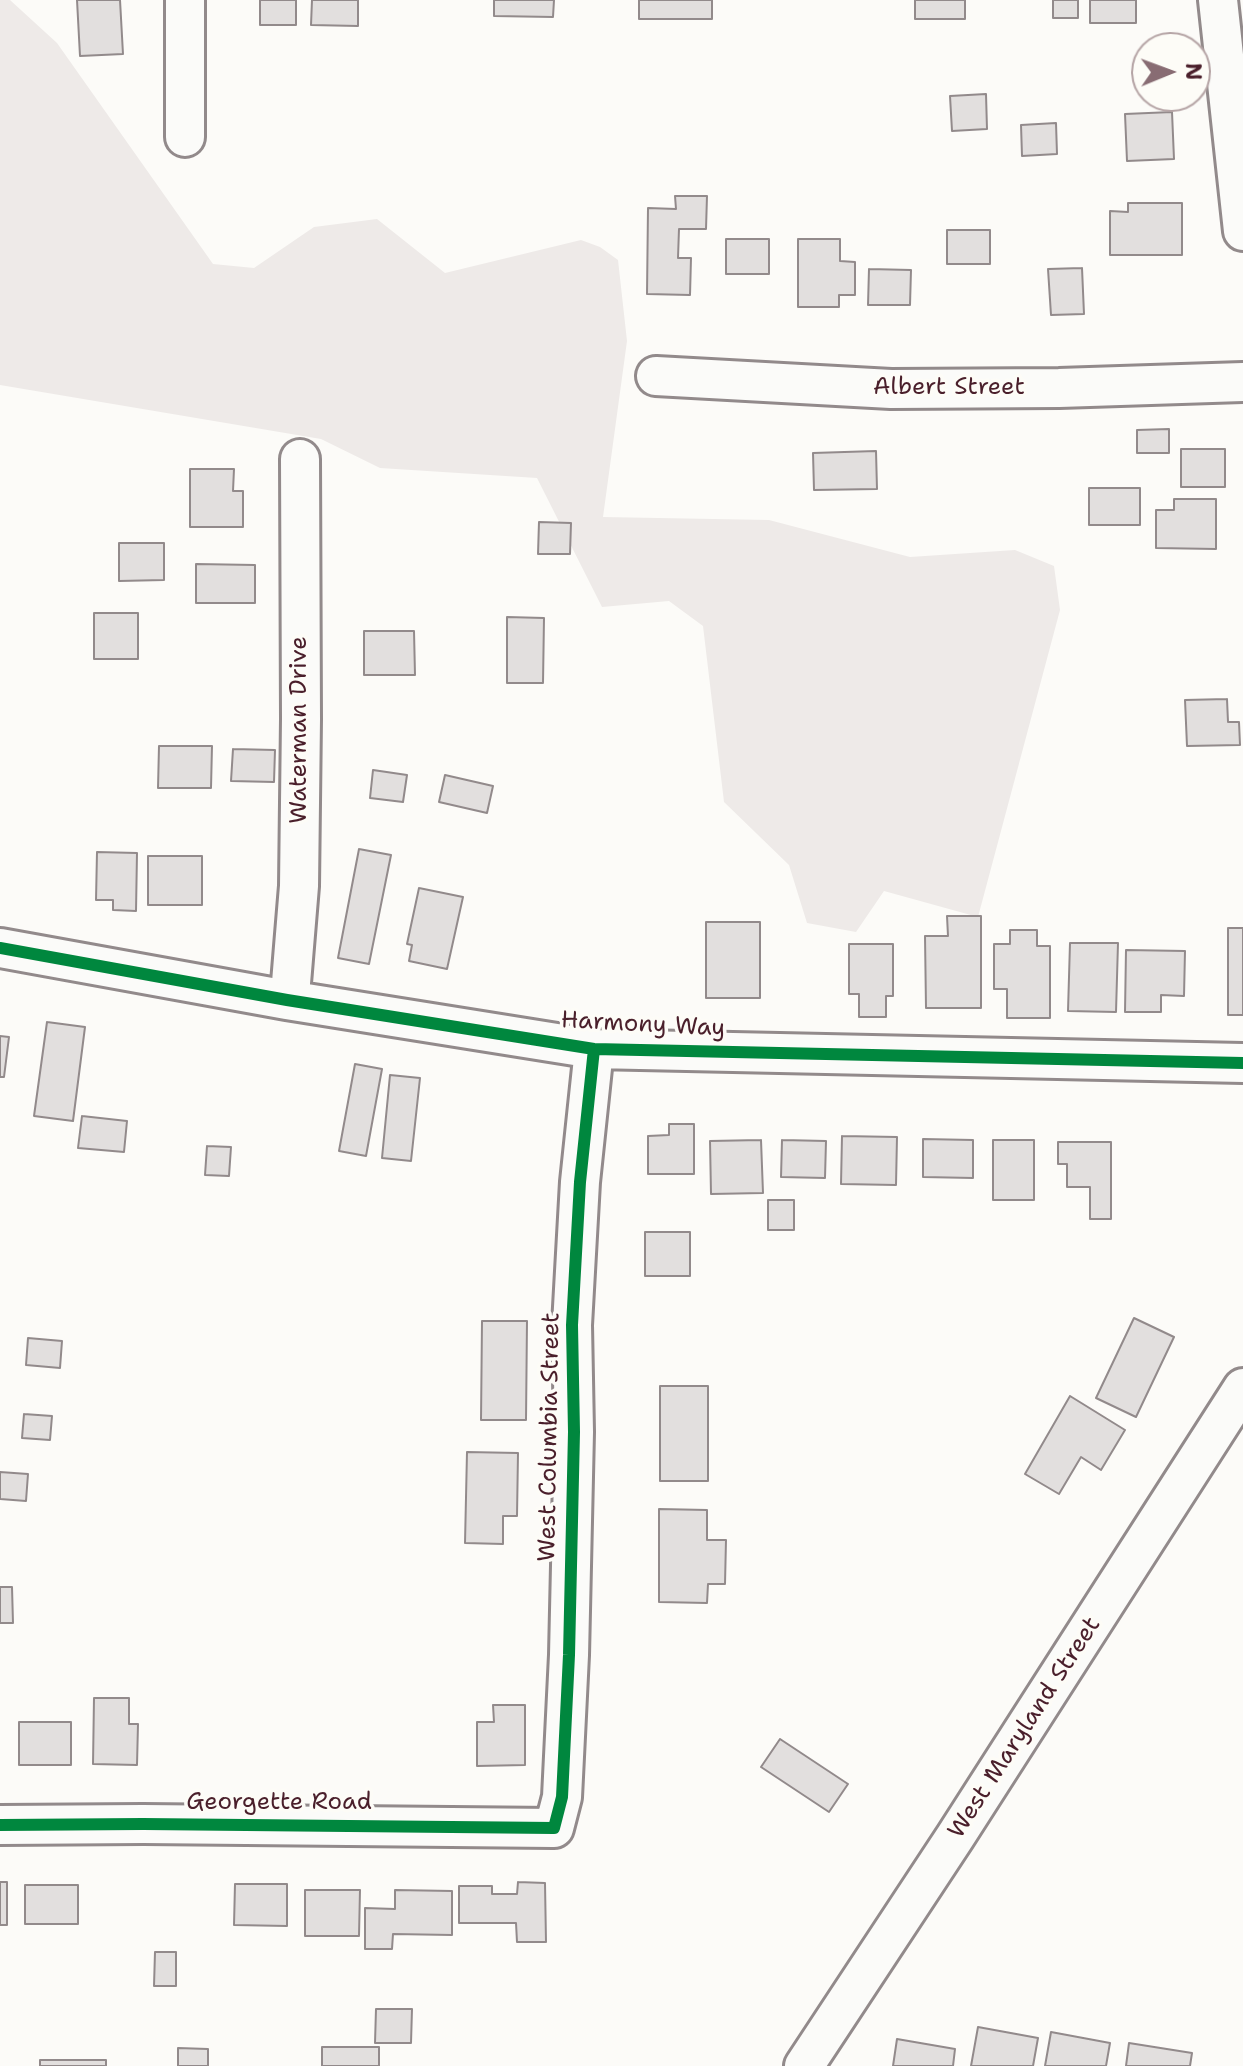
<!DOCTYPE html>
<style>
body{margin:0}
#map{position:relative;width:1243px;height:2066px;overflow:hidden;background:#fcfbf8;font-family:"Shantell Sans",sans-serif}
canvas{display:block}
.north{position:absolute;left:1131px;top:32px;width:80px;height:80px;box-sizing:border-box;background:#fdfcf7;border:2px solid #b5a4a5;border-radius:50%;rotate:89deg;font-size:22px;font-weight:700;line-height:32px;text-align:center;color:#4a1f2b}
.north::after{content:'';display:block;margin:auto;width:28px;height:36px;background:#886c73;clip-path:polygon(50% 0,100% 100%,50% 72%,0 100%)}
</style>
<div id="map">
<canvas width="1243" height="2066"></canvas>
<div class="north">N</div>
</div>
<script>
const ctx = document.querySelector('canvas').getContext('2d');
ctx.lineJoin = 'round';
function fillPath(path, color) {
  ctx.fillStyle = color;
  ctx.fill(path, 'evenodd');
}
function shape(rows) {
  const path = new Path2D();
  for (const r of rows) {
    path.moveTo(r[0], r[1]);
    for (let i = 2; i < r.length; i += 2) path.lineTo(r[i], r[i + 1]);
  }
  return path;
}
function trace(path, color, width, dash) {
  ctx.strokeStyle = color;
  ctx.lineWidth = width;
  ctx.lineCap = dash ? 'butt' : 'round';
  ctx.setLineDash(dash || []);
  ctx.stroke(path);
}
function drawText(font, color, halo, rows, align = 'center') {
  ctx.font = font + ' "Shantell Sans",sans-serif';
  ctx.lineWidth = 7;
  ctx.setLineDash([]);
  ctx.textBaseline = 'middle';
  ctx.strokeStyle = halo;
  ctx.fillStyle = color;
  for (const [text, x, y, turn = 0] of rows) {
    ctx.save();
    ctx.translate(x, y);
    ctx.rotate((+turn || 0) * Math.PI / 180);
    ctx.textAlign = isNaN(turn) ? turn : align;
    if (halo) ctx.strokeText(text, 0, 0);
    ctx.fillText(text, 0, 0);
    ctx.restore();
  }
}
fillPath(shape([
 [0,0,10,0,57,43,213,264,254,268,314,227,377,219,445,273,581,240,600,247,618,260,627,341,603,517,769,520,910,557,1015,550,1054,566,1060,610,978,917,884,891,856,932,807,923,789,865,724,802,703,626,669,601,602,607,537,478,380,468,321,439,0,385]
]), '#eeeae8');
const building = shape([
 [77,0,120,0,123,54,80,56,77,0],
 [260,0,296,0,296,25,260,25,260,0],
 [312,0,358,0,358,26,311,25,312,0],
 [494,0,554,0,553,17,494,16,494,0],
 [639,0,712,0,712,19,639,19,639,0],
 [915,0,965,0,965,19,915,19,915,0],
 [1053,0,1078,0,1078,18,1053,18,1053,0],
 [1090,0,1136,0,1136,23,1090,23,1090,0],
 [986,94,987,129,952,131,950,96,986,94],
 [1172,112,1174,159,1127,161,1125,114,1172,112],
 [1056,123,1057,154,1022,156,1021,125,1056,123],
 [675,196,707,196,706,229,679,229,678,258,691,258,690,295,647,294,648,208,676,209,675,196],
 [1128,203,1182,203,1182,255,1110,255,1110,211,1128,212,1128,203],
 [947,230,990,230,990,264,947,264,947,230],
 [726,239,769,239,769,274,726,274,726,239],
 [798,239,840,239,840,261,855,262,855,295,839,295,839,307,798,307,798,239],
 [1082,268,1084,314,1051,315,1048,269,1082,268],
 [869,269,911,270,910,305,868,305,869,269],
 [1169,429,1169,453,1137,453,1137,430,1169,429],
 [1181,449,1225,449,1225,487,1181,487,1181,449],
 [876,451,877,489,814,490,813,453,876,451],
 [190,469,234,469,233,491,243,491,243,527,190,527,190,469],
 [1089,488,1140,488,1140,525,1089,525,1089,488],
 [1174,499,1216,499,1216,549,1156,548,1156,510,1174,510,1174,499],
 [539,522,571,523,570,554,538,554,539,522],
 [119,543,164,543,164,580,119,581,119,543],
 [196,564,255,565,255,603,196,603,196,564],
 [94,613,138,613,138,659,94,659,94,613],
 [507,617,544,618,543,683,507,683,507,617],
 [364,631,414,631,415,675,364,675,364,631],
 [1227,699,1228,722,1239,722,1240,745,1187,746,1185,700,1227,699],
 [159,746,212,746,211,788,158,788,159,746],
 [233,749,275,750,274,782,231,781,233,749],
 [373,770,407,775,403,802,370,798,373,770],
 [445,775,493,786,487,813,439,802,445,775],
 [359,849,391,855,369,964,338,958,359,849],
 [97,852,137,853,136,911,113,910,113,900,96,900,97,852],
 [148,856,202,856,202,905,148,905,148,856],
 [419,888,463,897,447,969,409,961,412,945,407,944,419,888],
 [947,916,981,916,981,1008,926,1008,925,936,948,936,947,916],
 [706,922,760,922,760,998,706,998,706,922],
 [1228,928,1243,928,1243,1015,1228,1015,1228,928],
 [1010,930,1037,930,1037,946,1050,946,1050,1018,1007,1018,1007,989,994,989,994,944,1010,944,1010,930],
 [1070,943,1118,943,1116,1012,1068,1011,1070,943],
 [849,944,893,944,893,996,886,996,886,1017,859,1017,859,994,849,994,849,944],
 [1126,950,1185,951,1184,996,1161,995,1161,1012,1125,1012,1126,950],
 [47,1022,85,1027,73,1121,34,1116,47,1022],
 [0,1036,9,1037,4,1077,0,1077,0,1036],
 [355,1064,382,1069,366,1156,339,1151,355,1064],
 [390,1075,420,1078,411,1161,382,1158,390,1075],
 [82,1116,127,1121,124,1152,78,1148,82,1116],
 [669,1124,694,1124,694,1174,648,1174,648,1136,669,1135,669,1124],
 [842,1136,897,1137,896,1185,841,1184,842,1136],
 [923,1139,973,1140,973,1178,923,1177,923,1139],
 [761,1140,763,1193,711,1194,710,1141,761,1140],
 [782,1140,826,1141,825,1178,781,1177,782,1140],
 [993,1140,1034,1140,1034,1200,993,1200,993,1140],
 [1058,1142,1111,1142,1111,1219,1090,1219,1090,1187,1067,1187,1067,1164,1058,1164,1058,1142],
 [207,1146,231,1147,229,1176,205,1175,207,1146],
 [768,1200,794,1200,794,1230,768,1230,768,1200],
 [645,1232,690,1232,690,1276,645,1276,645,1232],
 [1134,1318,1174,1337,1136,1417,1096,1398,1134,1318],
 [482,1321,527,1321,526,1420,481,1420,482,1321],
 [28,1338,62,1341,60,1368,26,1365,28,1338],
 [660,1386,708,1386,708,1481,660,1481,660,1386],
 [1070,1396,1125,1430,1101,1470,1081,1457,1059,1494,1025,1474,1070,1396],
 [24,1414,52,1416,50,1440,22,1438,24,1414],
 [467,1452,518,1453,517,1516,503,1516,503,1544,465,1543,467,1452],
 [0,1472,28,1474,26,1501,0,1499,0,1472],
 [659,1509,707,1510,707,1540,726,1540,725,1584,708,1584,707,1603,659,1602,659,1509],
 [0,1587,12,1587,13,1623,0,1623,0,1587],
 [94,1698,129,1698,129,1724,138,1724,137,1765,93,1764,94,1698],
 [493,1705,525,1705,525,1765,477,1766,477,1722,494,1722,493,1705],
 [19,1722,71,1722,71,1765,19,1765,19,1722],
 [780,1739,848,1784,829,1812,761,1767,780,1739],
 [0,1882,7,1882,7,1925,0,1925,0,1882],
 [518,1882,545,1883,546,1942,517,1942,516,1923,459,1923,459,1886,492,1886,492,1894,517,1894,518,1882],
 [235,1884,287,1884,287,1926,234,1925,235,1884],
 [25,1885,78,1885,78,1924,25,1924,25,1885],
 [305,1890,360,1890,359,1936,305,1936,305,1890],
 [395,1890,452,1891,452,1935,393,1934,392,1949,365,1949,365,1908,395,1909,395,1890],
 [155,1952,176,1952,176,1986,154,1986,155,1952],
 [376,2009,412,2009,411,2043,375,2043,376,2009],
 [978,2027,1038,2038,1033,2066,971,2066,978,2027],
 [1051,2032,1110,2043,1106,2066,1045,2066,1051,2032],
 [897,2039,955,2049,953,2066,893,2066,897,2039],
 [1129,2043,1192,2053,1190,2066,1126,2066,1129,2043],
 [322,2047,379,2047,379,2066,322,2066,322,2047],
 [178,2048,208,2049,208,2066,178,2066,178,2048],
 [40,2060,106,2060,106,2066,40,2066,40,2060]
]);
fillPath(building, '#e2dfde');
trace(building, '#928a8b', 2);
const minor = shape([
 [1218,0,1243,231],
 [185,137,185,0],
 [656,376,891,389,1059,388,1243,382],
 [0,948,287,1000,594,1049,1243,1063],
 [287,1000,291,983,299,886,301,719,300,459],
 [0,1825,143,1824,554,1828,562,1797,569,1655,574,1432,572,1325,580,1182,594,1049],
 [804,2066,955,1837,1243,1388]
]);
trace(minor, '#928a8b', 44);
trace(minor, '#fbfbf9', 38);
trace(shape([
 [0,948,287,1000,594,1049,1243,1063],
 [0,1825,143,1824,554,1828,562,1797,569,1655,574,1432,572,1325,580,1182,594,1049]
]), '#00873e', 12);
drawText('24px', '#4a1f2b', '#fdfcf7', [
 ["Albert Street",949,388],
 ["Waterman Drive",300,730,-90],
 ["Harmony Way",643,1025,3],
 ["West Columbia Street",550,1437,-89],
 ["West Maryland Street",1025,1728,-57],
 ["Georgette Road",279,1803]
]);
</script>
